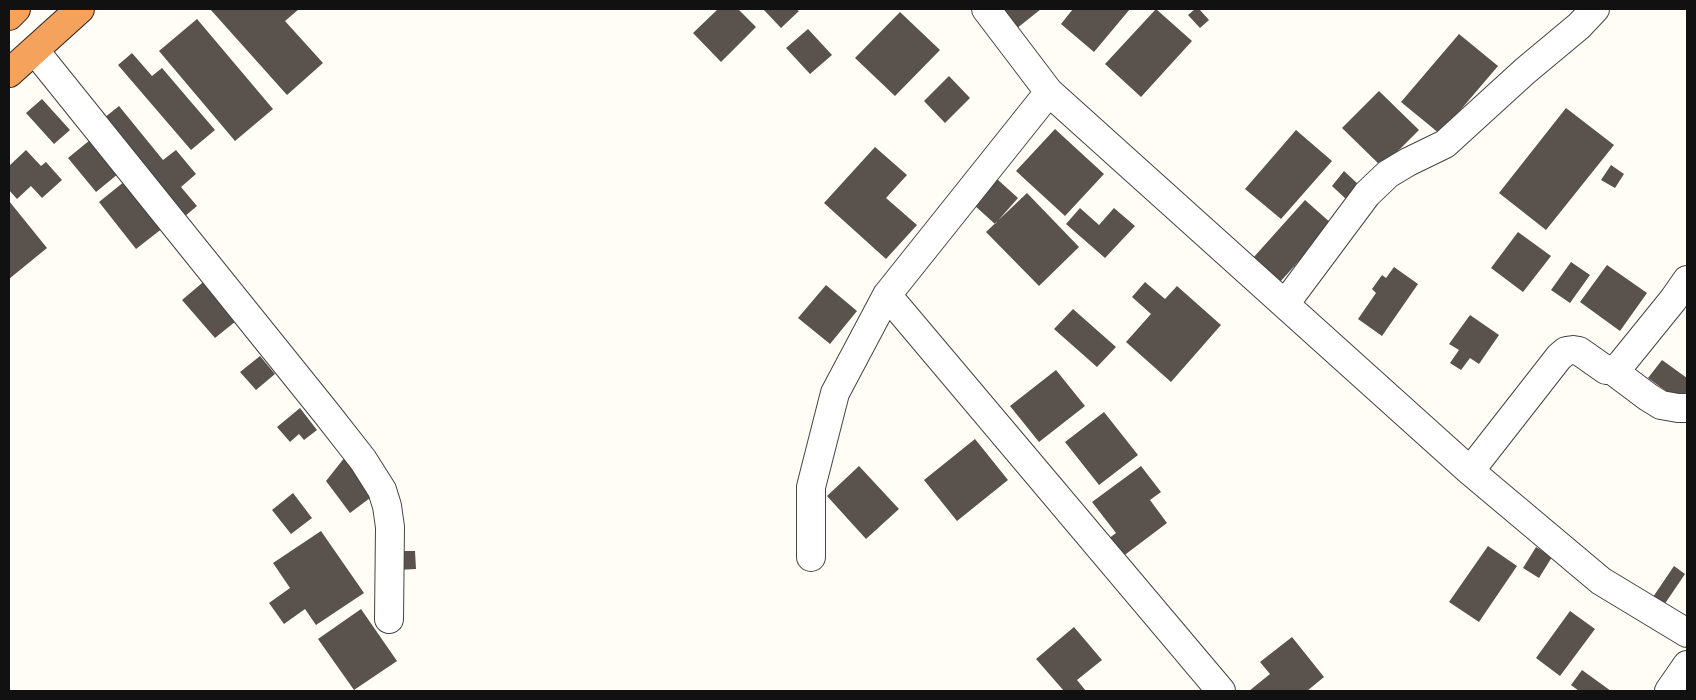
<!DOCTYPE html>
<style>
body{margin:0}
#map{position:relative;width:1696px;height:700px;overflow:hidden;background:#fffdf5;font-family:"Roboto Serif",serif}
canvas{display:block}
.frame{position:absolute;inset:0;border:10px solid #111;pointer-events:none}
</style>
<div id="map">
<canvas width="1696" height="700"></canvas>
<div class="frame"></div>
</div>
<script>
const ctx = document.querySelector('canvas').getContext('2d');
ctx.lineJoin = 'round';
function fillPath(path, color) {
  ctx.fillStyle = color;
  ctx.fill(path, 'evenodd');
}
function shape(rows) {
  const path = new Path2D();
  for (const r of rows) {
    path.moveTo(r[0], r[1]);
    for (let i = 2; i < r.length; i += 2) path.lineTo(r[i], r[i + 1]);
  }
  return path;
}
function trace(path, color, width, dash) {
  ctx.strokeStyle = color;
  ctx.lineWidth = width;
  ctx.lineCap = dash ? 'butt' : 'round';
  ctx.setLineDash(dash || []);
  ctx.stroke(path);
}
fillPath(shape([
 [210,9,299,9,285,21,323,63,287,95],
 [718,9,738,9,756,27,721,62,693,33],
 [763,9,796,9,799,11,781,28],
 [1000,9,1041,9,1016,29],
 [1073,9,1130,9,1094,52,1061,24],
 [1156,9,1192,41,1141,97,1105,64],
 [1195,9,1199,9,1209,20,1200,28,1188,15],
 [900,12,940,50,895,96,855,58],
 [197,19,273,109,235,141,159,51],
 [808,29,832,55,810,74,786,48],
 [1459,34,1498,66,1440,134,1401,102],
 [132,53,152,76,162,68,215,130,191,150,118,65],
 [949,76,970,98,945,123,924,101],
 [1379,91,1419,130,1382,167,1342,128],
 [42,99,70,130,54,144,26,113],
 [119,106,163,160,176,150,196,174,181,187,197,206,184,217,104,118],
 [1566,108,1614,145,1546,230,1499,193],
 [1055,129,1104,174,1065,216,1016,171],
 [1296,130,1332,161,1281,219,1245,189],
 [90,140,118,174,96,192,68,158],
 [875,147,907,175,886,198,917,225,886,259,824,203],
 [26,150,41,166,46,162,62,180,42,198,31,186,17,199,9,190,9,166],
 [1611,165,1624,174,1615,188,1601,180],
 [1344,171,1358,184,1346,199,1332,186],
 [130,177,168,224,136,249,99,202],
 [997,179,1018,198,995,224,974,205],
 [1027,193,1079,247,1039,286,986,232],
 [1305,200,1332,224,1280,282,1253,258],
 [9,201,47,248,9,279],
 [1080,208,1099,225,1114,208,1135,226,1105,258,1066,224],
 [1518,232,1551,256,1523,292,1491,268],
 [1571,262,1590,275,1570,303,1551,290],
 [1607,265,1647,293,1620,331,1580,302],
 [1394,267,1418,284,1382,336,1358,319,1376,293,1372,289,1382,275,1386,278],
 [208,278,241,317,215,338,182,300],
 [1145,282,1165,299,1177,286,1221,325,1171,382,1126,342,1151,314,1132,297],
 [826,285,857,311,830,344,798,318],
 [1073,309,1116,347,1097,367,1054,329],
 [1470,315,1499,335,1479,364,1470,358,1461,370,1450,363,1459,350,1449,344],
 [260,356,275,374,256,390,240,372],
 [1662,360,1687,378,1687,391,1680,401,1648,378],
 [1056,370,1085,406,1039,442,1010,406],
 [300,408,317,430,304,440,299,434,290,442,277,427],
 [1104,412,1138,455,1099,485,1065,442],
 [975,439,1008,480,957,521,924,480],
 [345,457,374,495,350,513,326,481],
 [859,466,899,509,866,539,827,496],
 [1141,466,1161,492,1150,500,1167,523,1122,557,1108,539,1116,533,1092,502],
 [293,493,312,518,291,534,272,510],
 [321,531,364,593,316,625,305,609,284,624,269,603,290,588,273,563],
 [1488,546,1517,566,1479,622,1449,602],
 [1536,547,1552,557,1539,578,1523,568],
 [396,551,415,551,416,569,397,570],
 [1674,566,1685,574,1664,605,1653,597],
 [361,609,397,661,354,690,318,639],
 [1570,611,1595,629,1560,676,1536,658],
 [1074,627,1102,660,1077,680,1086,691,1064,691,1036,659],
 [1292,637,1324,677,1307,691,1249,691,1270,674,1260,662],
 [1582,670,1611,691,1579,691,1571,685]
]), '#5a524d');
const minor = shape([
 [986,9,1049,92,887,295,1221,691],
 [35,51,327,414,363,460,382,490,387,506,390,527,389,619],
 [1049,92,1470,471,1601,581,1687,633],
 [1285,304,1367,194,1388,174,1408,162,1445,144,1525,71,1579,26,1595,9],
 [1612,370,1648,397,1661,405,1678,408,1687,408],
 [1470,471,1559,357,1566,351,1573,350,1579,351,1606,370,1616,369,1622,363,1673,300,1687,280],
 [811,557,811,487,835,393,887,295],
 [1669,691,1687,665]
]);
const highway = shape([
 [9,16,16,9],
 [9,73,80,9]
]);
trace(minor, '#444', 30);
trace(highway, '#222', 30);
trace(minor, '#fff', 28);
trace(highway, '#f5a25d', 28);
</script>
